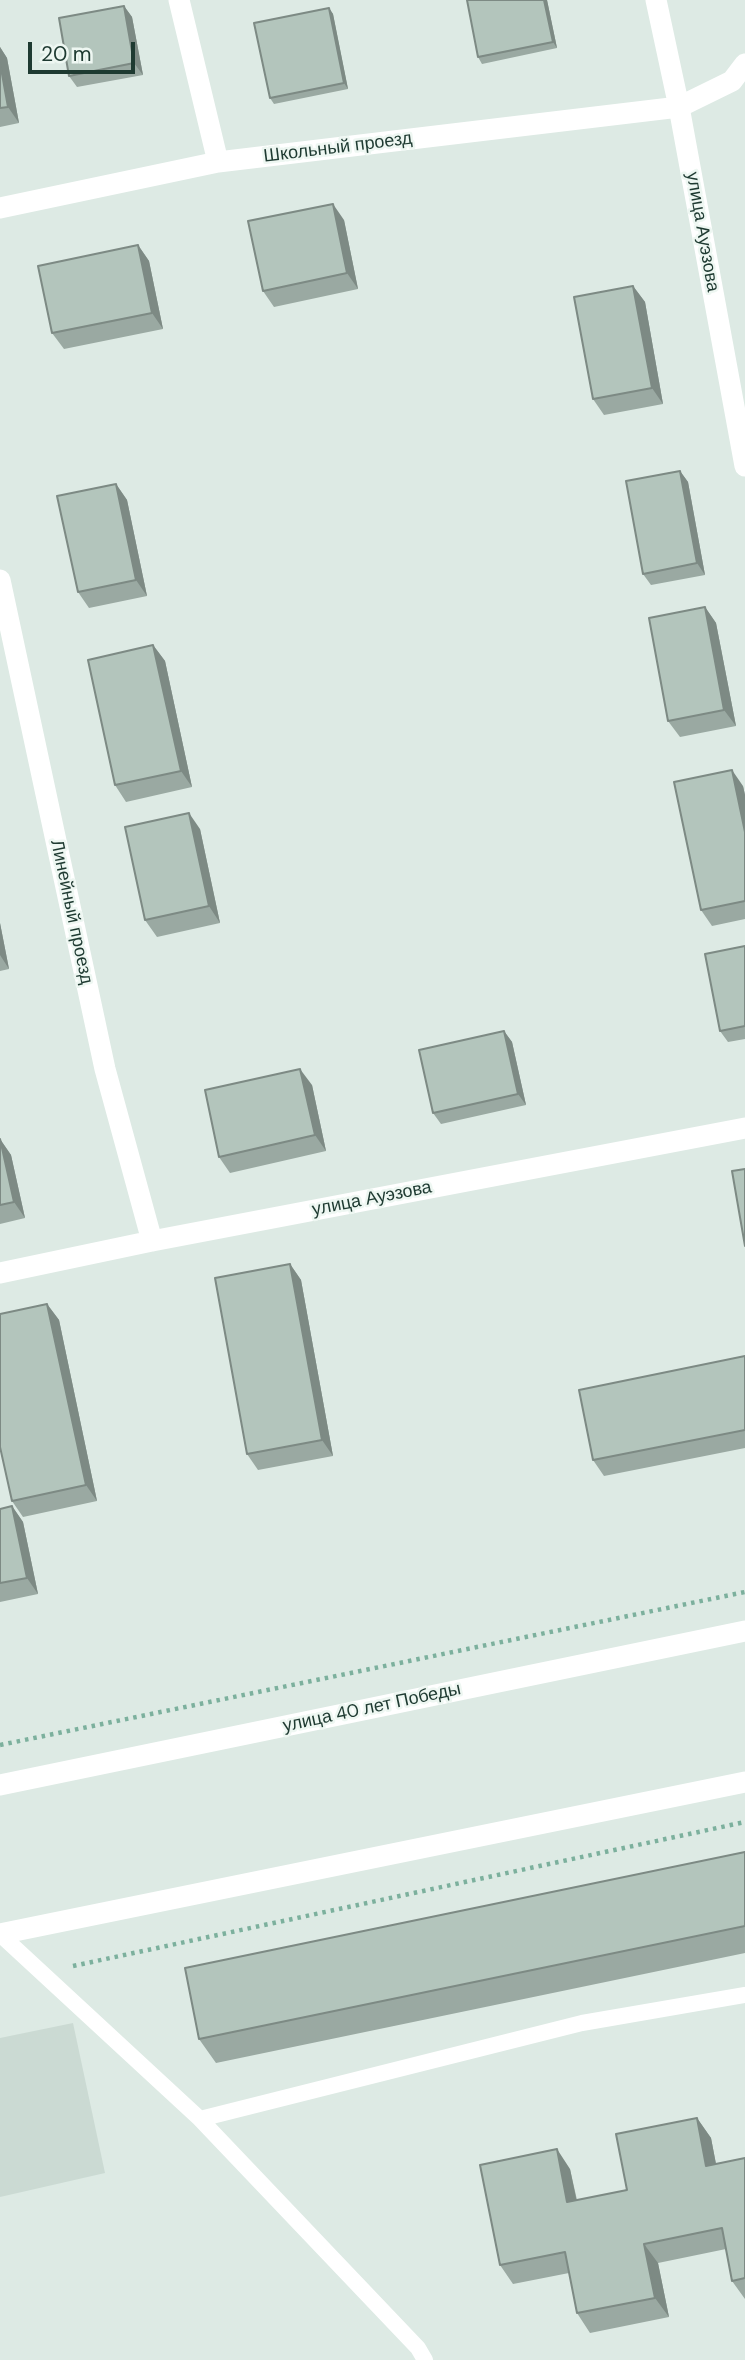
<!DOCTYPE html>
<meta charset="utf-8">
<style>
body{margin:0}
#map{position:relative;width:745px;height:2360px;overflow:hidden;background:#ddeae4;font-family:"DM Sans",sans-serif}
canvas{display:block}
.scale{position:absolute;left:28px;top:42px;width:107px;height:32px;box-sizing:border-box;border:4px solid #1e3a31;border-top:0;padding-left:9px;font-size:21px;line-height:24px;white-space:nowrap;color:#1e3a31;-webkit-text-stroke:5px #eef7f2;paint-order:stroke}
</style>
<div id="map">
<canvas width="745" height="2360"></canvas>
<div class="scale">20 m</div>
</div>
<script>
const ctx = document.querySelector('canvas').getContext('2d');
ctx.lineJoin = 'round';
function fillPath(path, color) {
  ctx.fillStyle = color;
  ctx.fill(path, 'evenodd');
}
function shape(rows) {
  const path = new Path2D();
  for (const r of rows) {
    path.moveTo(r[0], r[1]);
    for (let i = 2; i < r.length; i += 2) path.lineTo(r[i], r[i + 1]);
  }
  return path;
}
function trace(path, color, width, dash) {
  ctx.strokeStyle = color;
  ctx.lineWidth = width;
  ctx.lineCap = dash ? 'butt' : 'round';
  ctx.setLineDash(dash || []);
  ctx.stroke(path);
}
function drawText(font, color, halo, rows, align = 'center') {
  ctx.font = font + ' "DM Sans",sans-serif';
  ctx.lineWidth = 5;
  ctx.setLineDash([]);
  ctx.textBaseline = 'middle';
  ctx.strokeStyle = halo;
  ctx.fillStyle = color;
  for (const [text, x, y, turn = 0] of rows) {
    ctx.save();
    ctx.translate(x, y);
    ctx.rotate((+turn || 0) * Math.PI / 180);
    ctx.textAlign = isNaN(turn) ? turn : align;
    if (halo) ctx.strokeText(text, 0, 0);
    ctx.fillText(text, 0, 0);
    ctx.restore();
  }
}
fillPath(shape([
 [73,2023,105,2173,0,2197,0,2038]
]), '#cbdad3');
trace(shape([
 [0,1745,745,1592],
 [73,1966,745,1822]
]), '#7cb09d', 4.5, [3.5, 5]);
trace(shape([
 [0,1934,200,2119,418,2348,425,2360],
 [200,2119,582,2023,745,1995]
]), '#fff', 16);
trace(shape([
 [179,0,218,162],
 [656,0,679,107,745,466],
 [0,208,218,162,679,107,732,81,745,64],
 [0,580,105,1069,152,1241],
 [0,1273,152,1241,745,1128],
 [0,1785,745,1631],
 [0,1934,745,1782]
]), '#fff', 21);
fillPath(shape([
 [547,0,557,48,482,64,478,57],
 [124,6,132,17,143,75,77,87,69,76],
 [329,8,333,14,348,89,274,104,270,98],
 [0,47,7,58,19,123,0,127],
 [344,220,358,289,274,307,263,291],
 [138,245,149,261,163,329,64,349,52,333],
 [633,286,645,302,663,404,604,415,593,399],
 [680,471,688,482,705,575,651,585,643,574],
 [116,484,127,500,147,596,89,608,78,592],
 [705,607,716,623,736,726,680,737,668,721],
 [153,645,165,661,192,787,126,802,115,785],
 [743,786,745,795,745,919,712,926,701,910],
 [200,829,220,923,157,937,145,920],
 [0,923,9,969,0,971],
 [745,946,745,1039,728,1042,720,1031],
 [504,1031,512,1042,526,1105,441,1124,433,1113],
 [312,1085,326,1151,230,1173,219,1157],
 [0,1139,11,1155,25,1218,0,1224],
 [290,1264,301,1280,333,1456,258,1470,247,1454],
 [47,1304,59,1320,97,1501,23,1517,12,1501],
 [745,1356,745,1448,604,1476,593,1460],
 [12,1506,23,1522,38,1594,0,1602,0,1509],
 [745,1852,745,1953,216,2063,199,2039],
 [697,2118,711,2138,716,2164,745,2158,745,2299,732,2281,726,2249,658,2263,669,2317,590,2333,577,2313,569,2273,513,2284,500,2265,570,2169,577,2200,627,2190]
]), '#9aa9a2');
fillPath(shape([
 [544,0,547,0,557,48,553,42],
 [124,6,132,17,143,75,134,63],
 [329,8,333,14,348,89,344,83],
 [0,47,7,58,19,123,8,107,0,63],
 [333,204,344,220,358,289,347,273],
 [138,245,149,261,163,329,152,313],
 [633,286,645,302,663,404,652,388],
 [680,471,688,482,705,575,697,563],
 [116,484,127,500,147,596,136,580],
 [705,607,716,623,736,726,724,710],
 [153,645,165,661,192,787,181,771],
 [732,770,743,786,745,795,745,832],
 [189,813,200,829,220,923,209,906],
 [0,923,9,969,0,955],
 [504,1031,512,1042,526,1105,518,1094],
 [300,1069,312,1085,326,1151,315,1135],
 [0,1139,11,1155,25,1218,14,1202],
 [290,1264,301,1280,333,1456,322,1440],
 [47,1304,59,1320,97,1501,86,1485],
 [12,1506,23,1522,38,1594,27,1578],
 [697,2118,711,2138,720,2185,706,2166],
 [557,2149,570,2169,581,2222,567,2202],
 [644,2244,658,2263,669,2317,655,2298]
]), '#7d8a84');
const building = shape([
 [467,0,544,0,553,42,478,57,467,0],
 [124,6,134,63,69,76,59,18,124,6],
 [329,8,344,83,270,98,254,23,329,8],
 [0,63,8,107,0,108,0,63],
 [333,204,347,273,263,291,248,221,333,204],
 [138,245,152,313,52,333,38,266,138,245],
 [633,286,652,388,593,399,574,297,633,286],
 [680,471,697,563,643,574,626,481,680,471],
 [116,484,136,580,78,592,57,496,116,484],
 [705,607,724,710,668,721,649,618,705,607],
 [153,645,181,771,115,785,88,660,153,645],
 [732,770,745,832,745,901,701,910,674,782,732,770],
 [189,813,209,906,145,920,125,827,189,813],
 [745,946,745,1026,720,1031,705,954,745,946],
 [504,1031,518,1094,433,1113,419,1050,504,1031],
 [300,1069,315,1135,219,1157,205,1090,300,1069],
 [0,1139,14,1202,0,1205,0,1139],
 [745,1169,745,1246,732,1171,745,1169],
 [290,1264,322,1440,247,1454,215,1278,290,1264],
 [47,1304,86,1485,12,1501,0,1447,0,1314,47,1304],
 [745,1356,745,1430,593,1460,579,1390,745,1356],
 [12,1506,27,1578,0,1583,0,1509,12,1506],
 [745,1852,745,1926,199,2039,185,1968,745,1852],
 [697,2118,706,2166,745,2158,745,2278,732,2281,722,2228,644,2244,655,2298,577,2313,565,2252,500,2265,480,2165,557,2149,567,2202,627,2190,616,2134,697,2118]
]);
fillPath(building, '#b3c5bc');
trace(building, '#7d8a84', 2);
drawText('18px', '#1e3a31', '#eef7f2', [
 ["Школьный проезд",338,148,-7],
 ["улица Ауэзова",702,232,80],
 ["Линейный проезд",71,912,78],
 ["улица Ауэзова",372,1199,-11],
 ["улица 40 лет Победы",372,1708,-12]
]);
</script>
